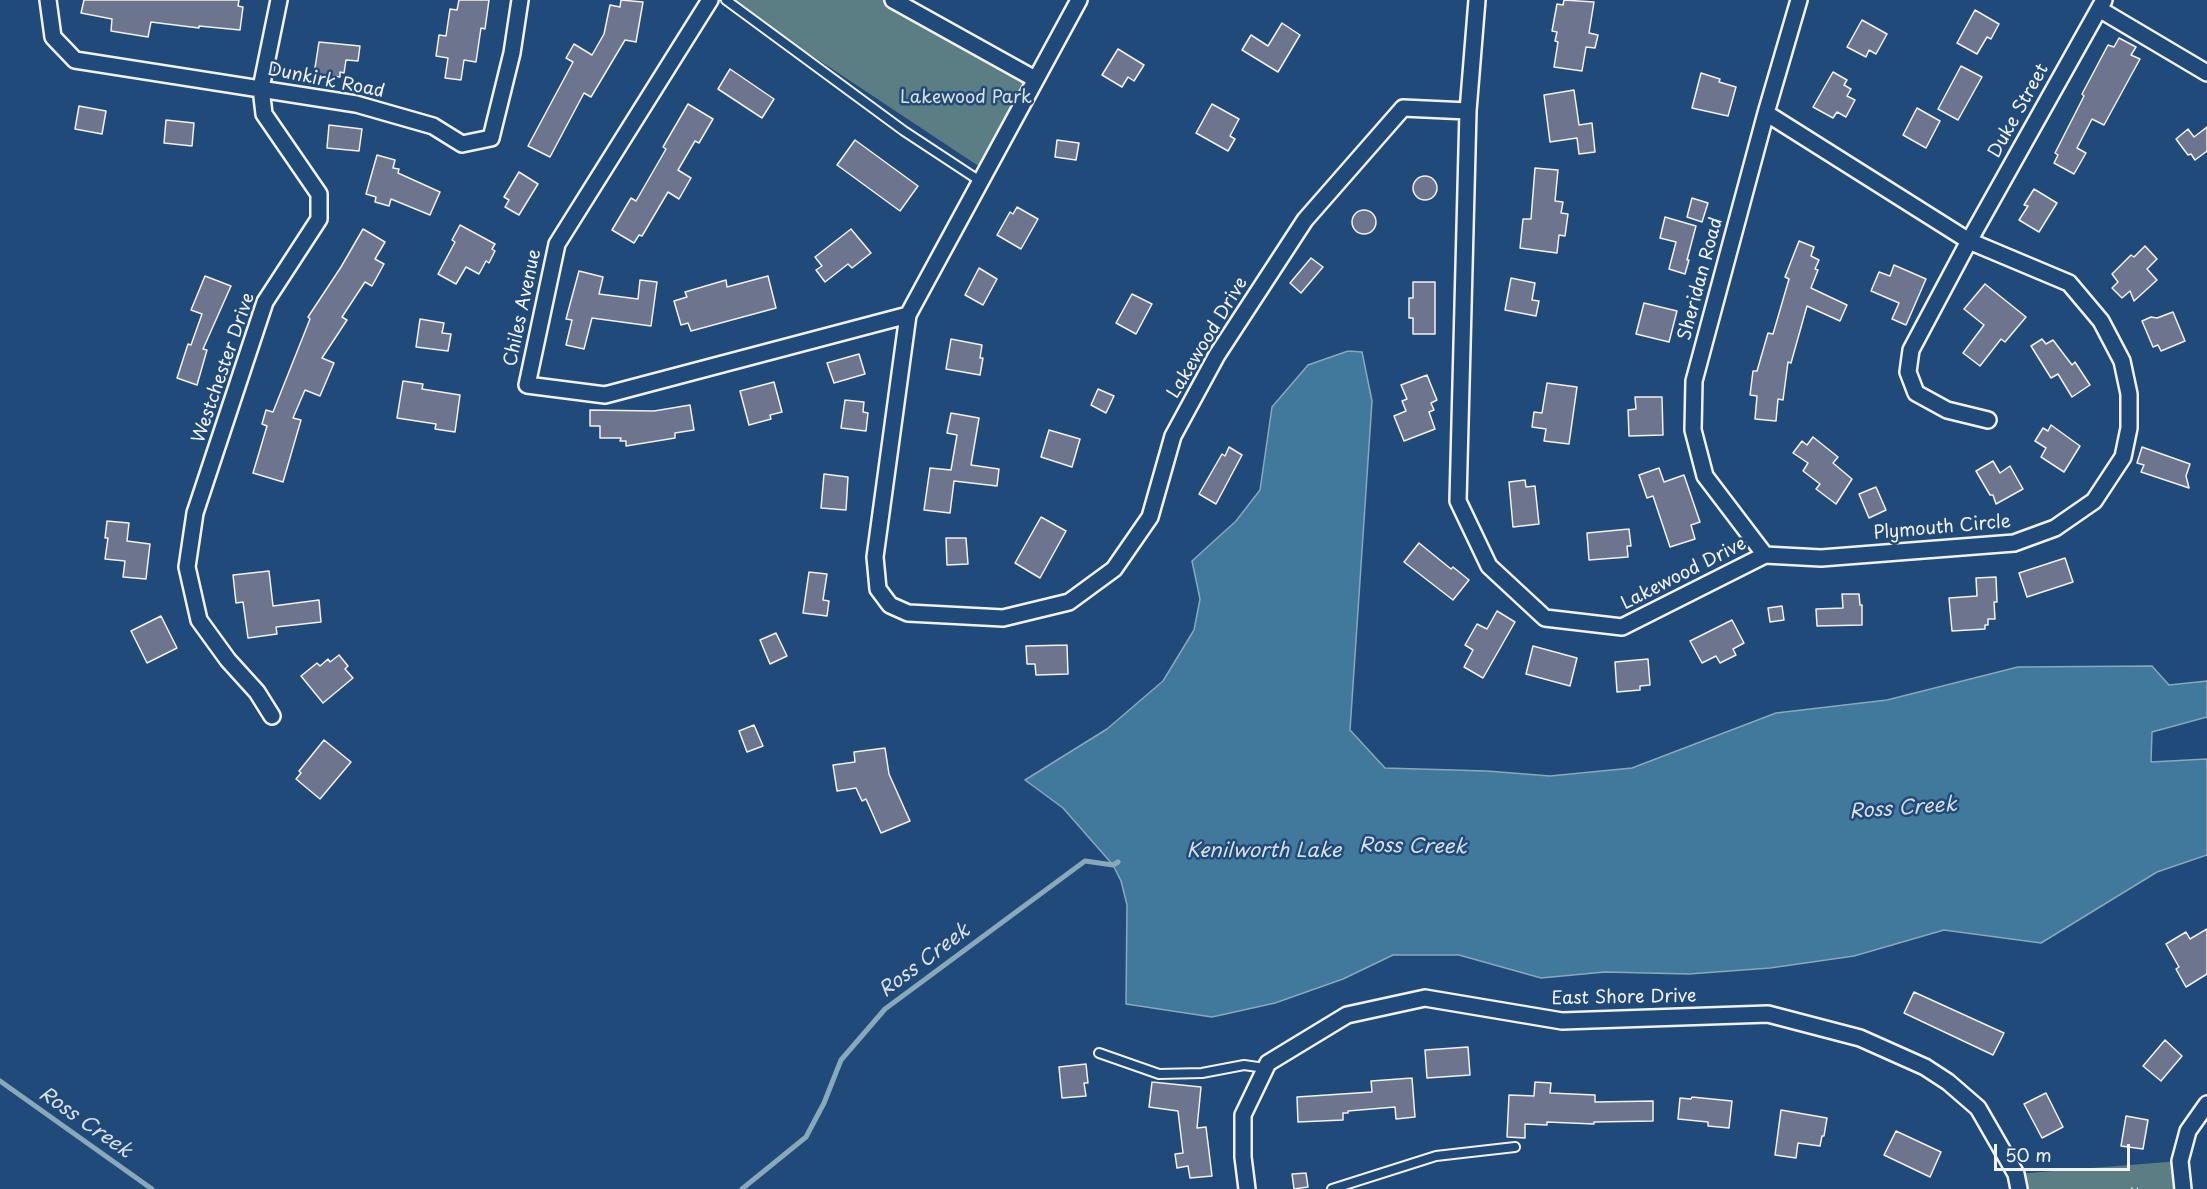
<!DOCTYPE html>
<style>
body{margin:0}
#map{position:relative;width:2207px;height:1189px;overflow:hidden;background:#1f4a7a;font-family:"Playpen Sans",sans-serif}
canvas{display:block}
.scale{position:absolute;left:1994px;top:1144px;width:136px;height:27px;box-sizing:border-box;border:3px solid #f4f1e8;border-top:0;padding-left:8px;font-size:18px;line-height:21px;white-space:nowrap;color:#f4f1e8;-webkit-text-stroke:4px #1f4a7a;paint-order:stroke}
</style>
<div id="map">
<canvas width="2207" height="1189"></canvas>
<div class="scale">50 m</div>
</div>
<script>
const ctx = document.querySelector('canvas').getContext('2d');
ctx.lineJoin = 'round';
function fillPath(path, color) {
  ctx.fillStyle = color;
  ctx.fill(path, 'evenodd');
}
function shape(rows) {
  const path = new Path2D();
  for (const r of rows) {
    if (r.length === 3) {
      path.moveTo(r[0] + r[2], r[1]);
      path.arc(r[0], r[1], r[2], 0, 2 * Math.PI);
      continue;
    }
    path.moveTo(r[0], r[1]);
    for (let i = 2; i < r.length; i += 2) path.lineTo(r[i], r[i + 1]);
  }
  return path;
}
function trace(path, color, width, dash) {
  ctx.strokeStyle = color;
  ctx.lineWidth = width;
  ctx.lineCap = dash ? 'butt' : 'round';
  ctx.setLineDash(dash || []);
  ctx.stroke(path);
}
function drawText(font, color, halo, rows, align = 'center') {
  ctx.font = font + ' "Playpen Sans",sans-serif';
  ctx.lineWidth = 5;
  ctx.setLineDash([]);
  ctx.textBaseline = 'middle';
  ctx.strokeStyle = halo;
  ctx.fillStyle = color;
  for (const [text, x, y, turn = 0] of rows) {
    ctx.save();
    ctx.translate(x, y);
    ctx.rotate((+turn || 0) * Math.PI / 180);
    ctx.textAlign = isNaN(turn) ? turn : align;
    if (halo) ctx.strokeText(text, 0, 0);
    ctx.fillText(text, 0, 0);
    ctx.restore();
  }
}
fillPath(shape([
 [728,0,893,0,1035,79,986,171],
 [2180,1161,2183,1189,2019,1189,2016,1174]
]), '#5a7e83');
const water = shape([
 [1348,351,1362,352,1372,401,1350,730,1385,768,1487,771,1550,776,1632,768,1776,713,1887,700,2018,667,2152,666,2169,685,2207,681,2207,717,2152,732,2151,762,2207,759,2207,855,2157,872,2041,943,1944,930,1854,956,1770,968,1689,974,1605,972,1541,978,1459,955,1393,955,1343,979,1275,1003,1212,1017,1126,1004,1127,905,1121,881,1113,865,1063,808,1025,780,1107,729,1163,681,1194,630,1200,599,1192,561,1236,521,1260,490,1272,407,1308,365,1348,351]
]);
fillPath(water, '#41799c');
trace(water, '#89a9ba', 1.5);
trace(shape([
 [0,1081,152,1189],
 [742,1189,806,1137,824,1103,841,1060,885,1009,1085,861,1113,865,1118,862]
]), '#89a9ba', 5);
const building = shape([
 [84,0,239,0,238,6,243,7,240,30,199,26,199,28,151,22,148,37,111,31,112,19,81,13,84,0],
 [459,0,489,0,485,29,481,28,476,62,464,60,461,80,445,78,448,58,436,56,439,35,446,36,450,9,457,10,459,0],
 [621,0,643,2,636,42,625,40,591,97,584,93,550,157,528,146,573,62,566,58,574,44,592,55,604,34,610,5,620,7,621,0],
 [1564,0,1594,2,1589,33,1598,35,1595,48,1586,47,1582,71,1554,67,1558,42,1555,41,1557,32,1552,31,1557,4,1563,5,1564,0],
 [1975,10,1999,24,1991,39,1987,37,1977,54,1957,43,1975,10],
 [1862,20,1887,34,1876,54,1869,50,1866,57,1847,47,1862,20],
 [1282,23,1300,35,1278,72,1242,50,1251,35,1268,46,1282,23],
 [2119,38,2136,47,2131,55,2140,59,2104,125,2092,119,2077,148,2086,153,2074,174,2054,163,2058,155,2055,153,2084,96,2082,94,2108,45,2114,47,2119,38],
 [319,42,360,46,358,61,346,60,344,73,340,72,340,77,314,74,319,42],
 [1118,49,1144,65,1134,81,1128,77,1122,87,1102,75,1118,49],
 [1961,66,1982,77,1958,120,1938,109,1961,66],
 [730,69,774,99,762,118,718,89,730,69],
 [1833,72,1847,80,1844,85,1851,89,1847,96,1855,100,1846,117,1837,112,1833,118,1813,107,1833,72],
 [1701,73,1720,79,1719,82,1736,87,1728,116,1692,108,1701,73],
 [1574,90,1579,125,1592,123,1595,152,1579,154,1577,138,1550,142,1544,95,1574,90],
 [688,104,713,119,699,143,695,141,678,170,691,178,679,199,668,192,642,236,639,235,634,243,612,230,631,198,636,201,666,149,663,147,688,104],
 [1212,104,1239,119,1230,136,1235,139,1228,151,1196,133,1212,104],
 [79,106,106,111,102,134,75,129,79,106],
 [1917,108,1940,121,1926,148,1903,135,1917,108],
 [166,120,194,123,192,146,164,143,166,120],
 [329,125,362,129,359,151,327,148,329,125],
 [2207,127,2207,151,2195,160,2191,154,2188,155,2176,139,2188,129,2194,137,2207,127],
 [855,140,918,186,900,211,837,165,855,140],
 [1057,140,1079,143,1076,160,1055,157,1057,140],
 [377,155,395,160,393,168,399,169,398,173,440,192,430,215,391,199,389,206,375,202,376,197,366,194,377,155],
 [1535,168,1558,170,1555,201,1563,202,1561,213,1568,214,1565,236,1559,235,1557,253,1520,248,1523,219,1531,219,1535,168],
 [519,172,538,184,519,215,505,207,509,200,504,197,519,172],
 [1425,188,12],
 [2034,189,2057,203,2039,232,2019,220,2028,206,2024,205,2034,189],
 [1692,198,1708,203,1702,222,1687,217,1692,198],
 [1017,207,1038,219,1021,249,997,235,1010,212,1013,214,1017,207],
 [1364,222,12],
 [1665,217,1696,226,1687,260,1689,260,1685,274,1669,269,1676,242,1660,238,1665,217],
 [460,225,495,244,492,249,495,251,489,263,486,261,479,274,466,267,456,284,438,274,455,242,452,240,460,225],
 [363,229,385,242,375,259,384,264,372,286,365,282,342,317,347,320,322,358,334,363,320,396,305,390,293,418,301,420,283,482,253,473,267,426,262,424,266,410,273,412,310,319,308,317,341,267,363,229],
 [851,229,871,253,852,268,848,264,825,282,816,270,822,266,815,257,851,229],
 [1799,241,1814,247,1811,256,1819,260,1815,269,1818,270,1811,288,1847,305,1840,321,1807,306,1791,363,1788,362,1783,400,1778,399,1776,421,1755,419,1757,396,1750,395,1753,371,1757,371,1768,333,1773,334,1789,279,1785,277,1799,241],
 [2145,246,2157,259,2147,269,2157,280,2134,301,2130,291,2122,298,2112,288,2118,282,2112,274,2131,255,2134,257,2145,246],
 [1311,258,1323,267,1301,293,1290,283,1311,258],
 [1894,265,1926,279,1906,325,1892,319,1899,303,1871,291,1879,272,1890,276,1894,265],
 [979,268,997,279,983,305,965,295,979,268],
 [579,271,603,277,599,294,638,299,640,280,657,282,651,326,592,318,584,349,566,345,572,320,566,319,579,271],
 [205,276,231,286,203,349,207,350,197,385,177,378,188,344,191,345,202,314,191,310,205,276],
 [768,276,776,308,691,331,688,323,681,325,674,301,687,297,685,292,726,280,727,287,768,276],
 [1511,278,1535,283,1532,300,1539,301,1536,316,1505,310,1511,278],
 [1413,282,1435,282,1435,334,1413,334,1413,318,1409,318,1409,298,1413,298,1413,282],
 [1985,284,2026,317,2005,342,2001,339,1980,366,1963,353,1984,325,1964,309,1985,284],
 [1132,294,1152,304,1136,334,1116,323,1132,294],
 [1644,303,1677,311,1669,342,1636,334,1644,303],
 [2173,312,2185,341,2161,351,2158,345,2153,347,2142,321,2151,317,2157,318,2173,312],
 [420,319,444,323,442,333,451,334,448,351,416,347,420,319],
 [951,339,982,345,980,358,983,358,980,375,946,369,951,339],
 [2042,339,2046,344,2053,340,2072,365,2075,362,2090,385,2072,397,2058,374,2051,378,2031,346,2042,339],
 [859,354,865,374,834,383,827,363,859,354],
 [1427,375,1437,400,1431,403,1434,410,1429,412,1435,429,1404,441,1394,416,1406,411,1402,401,1407,399,1401,385,1427,375],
 [403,381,423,384,422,389,460,395,455,432,435,429,436,424,397,418,403,381],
 [774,382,782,412,770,415,771,419,749,425,740,391,774,382],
 [1547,383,1577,387,1569,444,1544,441,1546,429,1532,427,1534,412,1542,413,1547,383],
 [1098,389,1114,396,1106,413,1091,405,1098,389],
 [1635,397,1662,397,1663,435,1629,436,1628,410,1636,409,1635,397],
 [845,400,864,402,863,412,868,413,866,431,841,428,845,400],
 [690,405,694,430,675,433,675,438,626,446,626,441,620,441,621,438,600,438,600,426,590,426,590,410,654,411,690,405],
 [951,413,979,418,971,465,999,469,997,486,954,481,950,513,924,510,930,468,951,470,957,435,947,433,951,413],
 [2051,425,2080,446,2064,472,2041,457,2046,448,2035,441,2043,428,2048,431,2051,425],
 [1049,430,1080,439,1072,467,1041,457,1049,430],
 [1813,437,1838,457,1833,463,1852,479,1836,504,1816,489,1820,484,1803,471,1808,463,1793,453,1802,441,1807,445,1813,437],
 [1229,447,1242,455,1216,504,1199,494,1222,454,1225,456,1229,447],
 [2142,447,2190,464,2186,476,2189,488,2141,472,2144,465,2137,463,2142,447],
 [1993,461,2000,473,2010,466,2023,489,1996,504,1993,495,1990,495,1976,471,1993,461],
 [1659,468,1664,482,1684,475,1700,522,1691,525,1695,539,1670,547,1653,496,1647,498,1639,475,1659,468],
 [824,474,848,477,846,510,821,508,824,474],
 [1525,480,1526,487,1535,486,1539,524,1513,527,1509,482,1525,480],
 [1876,487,1886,510,1869,518,1859,494,1876,487],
 [1041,517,1066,531,1040,578,1015,563,1041,517],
 [107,521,129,523,127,541,150,544,146,579,123,577,125,561,105,559,108,538,105,538,107,521],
 [1629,529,1631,546,1627,546,1628,557,1589,560,1587,533,1629,529],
 [946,538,966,538,968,564,947,565,946,538],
 [1419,543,1451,569,1453,567,1469,580,1453,600,1404,562,1419,543],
 [2065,558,2073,582,2027,597,2019,573,2065,558],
 [269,571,273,606,319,600,321,622,276,627,277,634,248,638,243,602,236,603,233,575,269,571],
 [809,572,827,574,823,600,829,601,827,616,803,613,809,572],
 [1996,577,1997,602,1994,602,1995,619,1988,619,1988,625,1985,625,1985,629,1952,631,1949,598,1977,596,1976,578,1996,577],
 [1842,594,1859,594,1860,605,1862,605,1862,625,1817,626,1816,609,1843,608,1842,594],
 [1782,606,1784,620,1770,622,1768,608,1782,606],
 [1497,611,1515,622,1483,678,1464,667,1473,650,1465,645,1477,624,1487,629,1497,611],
 [161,616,177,648,147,663,131,631,161,616],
 [1732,620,1744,643,1733,649,1736,655,1720,663,1716,656,1702,663,1690,641,1732,620],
 [776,633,787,656,770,664,760,640,776,633],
 [1067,645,1068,674,1036,675,1035,664,1027,664,1026,646,1067,645],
 [1533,646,1577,658,1570,686,1526,674,1533,646],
 [339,655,348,666,345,669,353,678,323,703,301,676,317,663,320,666,328,659,330,662,339,655],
 [1648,659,1650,685,1640,686,1640,690,1617,692,1615,662,1648,659],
 [754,725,763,746,747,752,739,731,754,725],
 [324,740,351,762,320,799,296,779,301,773,299,771,324,740],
 [885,748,889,774,910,821,881,833,866,799,862,801,856,788,837,791,833,765,855,762,854,752,885,748],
 [2207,929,2207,974,2186,987,2176,969,2179,967,2166,944,2186,932,2190,939,2207,929],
 [1914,992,2004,1033,1993,1055,1904,1013,1914,992],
 [2165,1040,2182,1056,2161,1081,2143,1066,2165,1040],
 [1468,1047,1470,1075,1427,1078,1425,1050,1468,1047],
 [1086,1064,1088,1083,1084,1083,1086,1096,1062,1098,1059,1067,1086,1064],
 [1412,1078,1415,1117,1396,1119,1395,1107,1348,1111,1348,1113,1343,1113,1343,1120,1298,1122,1297,1097,1372,1092,1371,1081,1412,1078],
 [1152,1082,1201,1087,1197,1128,1206,1127,1212,1176,1190,1178,1188,1166,1177,1168,1175,1154,1183,1153,1178,1111,1149,1107,1152,1082],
 [1535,1082,1551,1083,1550,1093,1595,1095,1595,1102,1653,1101,1653,1121,1594,1122,1594,1124,1547,1122,1547,1125,1525,1124,1525,1138,1507,1137,1509,1095,1534,1096,1535,1082],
 [2046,1093,2063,1127,2042,1138,2024,1104,2046,1093],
 [1692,1097,1732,1101,1729,1128,1708,1126,1708,1122,1678,1119,1680,1098,1691,1099,1692,1097],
 [1781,1110,1827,1118,1824,1136,1822,1136,1820,1146,1798,1143,1796,1158,1775,1155,1781,1110],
 [2126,1116,2148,1120,2143,1149,2121,1146,2126,1116],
 [1896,1131,1941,1152,1930,1177,1884,1155,1896,1131],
 [1306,1173,1308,1187,1294,1189,1292,1174,1306,1173]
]);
fillPath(building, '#6d758e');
trace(building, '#f4f1e8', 1.5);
const service = shape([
 [726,0,904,131,980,181],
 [1099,1053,1159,1074,1202,1073,1244,1065,1265,1068],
 [1332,1189,1436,1156,1515,1147]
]);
const minor = shape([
 [48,0,53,37,75,60,356,104,433,126,462,144,491,138,512,53,520,0],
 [710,0,557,244,527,385,605,395,908,315],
 [893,0,1035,79],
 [1079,0,908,315,875,557,878,589,890,605,908,613,1003,618,1069,602,1114,569,1150,517,1173,436,1217,355,1305,220,1403,108,1468,111],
 [1477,0,1468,111,1458,501,1489,566,1545,618,1622,627,1765,555],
 [2099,9,2207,73],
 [1988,420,1947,410,1916,393,1908,372,1911,350,1969,241,2104,0],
 [1765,555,1821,558,2014,543,2055,528,2094,501,2123,457,2129,428,2129,394,2122,361,2101,321,2069,283,1969,241,1766,113],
 [1765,555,1705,476,1693,430,1694,381,1766,113,1799,0],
 [272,716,257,692,228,660,199,620,187,567,195,513,265,302,319,219,319,194,264,114,261,88,279,0],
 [1247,1189,1243,1157,1243,1115,1268,1063,1347,1015,1425,998,1562,1021,1768,1014,1860,1038,1925,1067,1948,1082,1978,1108,2016,1174,2019,1189],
 [2183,1189,2180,1161,2188,1131,2207,1104]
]);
trace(service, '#f4f1e8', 12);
trace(minor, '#f4f1e8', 20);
trace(shape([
 [2131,1189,2138,1189]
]), '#f4f1e8', 3, [1.5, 4.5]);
trace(service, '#1f4a7a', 8);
trace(minor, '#1f4a7a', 15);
drawText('18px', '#f4f1e8', '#1f4a7a', [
 ["Dunkirk Road",326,81,11],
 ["Duke Street",2019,111,-61],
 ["Sheridan Road",1701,279,-75],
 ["Chiles Avenue",523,308,-78],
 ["Lakewood Drive",1208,338,-59],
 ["Westchester Drive",224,368,-71],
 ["Plymouth Circle",1942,528,-5],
 ["Lakewood Drive",1684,574,-27],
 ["East Shore Drive",1624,998,-1]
]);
drawText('18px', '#dde0d9', '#1f4a7a', [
 ["Lakewood Park",966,98]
]);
drawText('italic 20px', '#d9dfdd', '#1f4a7a', [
 ["Ross Creek",1903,809,-4],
 ["Ross Creek",1413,847,1],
 ["Kenilworth Lake",1264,851],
 ["Ross Creek",925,961,-37],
 ["Ross Creek",85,1123,35]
]);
</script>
